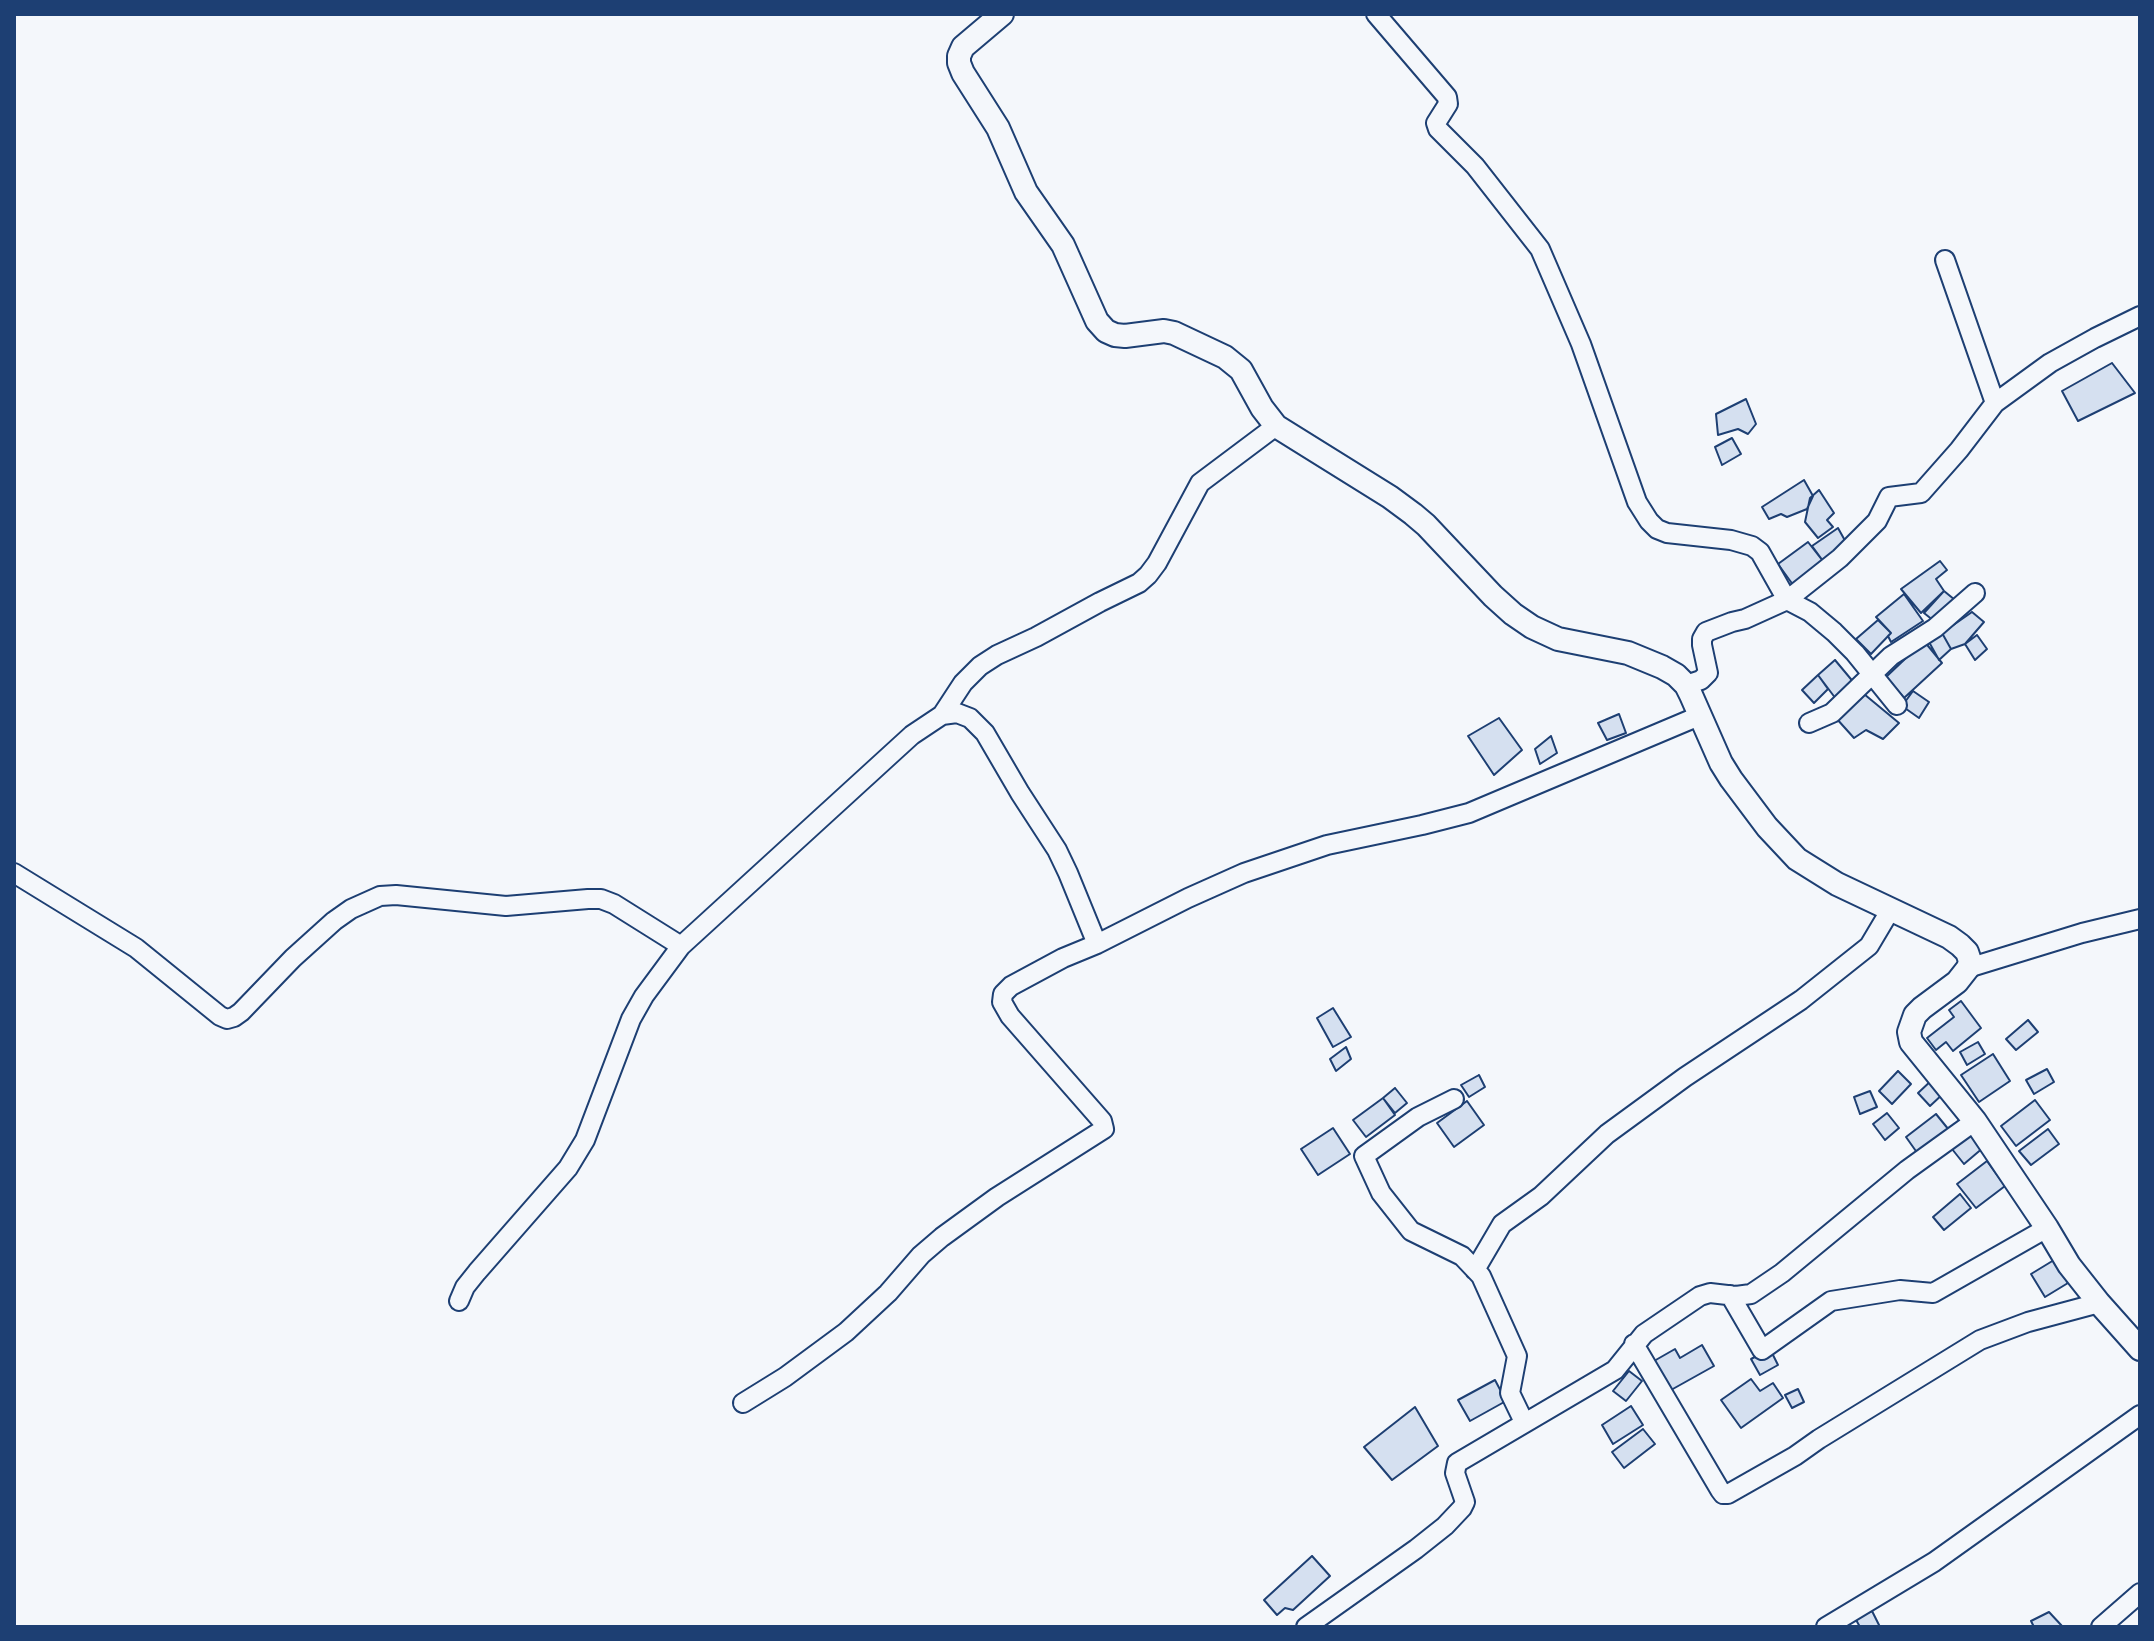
<!DOCTYPE html>
<style>
body{margin:0}
#map{position:relative;width:2154px;height:1641px;overflow:hidden;background:#f4f7fb;font-family:Manrope,sans-serif}
canvas{display:block}
.frame{position:absolute;inset:0;border:16px solid #1d3f73;pointer-events:none}
</style>
<div id="map">
<canvas width="2154" height="1641"></canvas>
<div class="frame"></div>
</div>
<script>
const ctx = document.querySelector('canvas').getContext('2d');
ctx.lineJoin = 'round';
function fillPath(path, color) {
  ctx.fillStyle = color;
  ctx.fill(path, 'evenodd');
}
function shape(rows) {
  const path = new Path2D();
  for (const r of rows) {
    path.moveTo(r[0], r[1]);
    for (let i = 2; i < r.length; i += 2) path.lineTo(r[i], r[i + 1]);
  }
  return path;
}
function trace(path, color, width, dash) {
  ctx.strokeStyle = color;
  ctx.lineWidth = width;
  ctx.lineCap = dash ? 'butt' : 'round';
  ctx.setLineDash(dash || []);
  ctx.stroke(path);
}
const building = shape([
 [2112,363,2135,393,2078,421,2062,391,2112,363],
 [1746,399,1756,424,1748,434,1738,429,1718,435,1716,414,1746,399],
 [1732,438,1741,454,1722,465,1715,447,1732,438],
 [1804,480,1813,496,1807,509,1787,517,1781,514,1769,519,1762,507,1804,480],
 [1819,490,1834,513,1827,520,1833,527,1818,538,1805,522,1810,498,1819,490],
 [1838,528,1848,546,1826,565,1812,546,1838,528],
 [1808,542,1826,565,1796,589,1778,564,1808,542],
 [1940,561,1947,570,1936,579,1944,591,1921,613,1901,589,1940,561],
 [1944,591,1955,600,1934,621,1924,613,1944,591],
 [1904,594,1923,621,1891,642,1888,636,1891,633,1876,617,1904,594],
 [1972,612,1984,622,1965,644,1951,649,1942,633,1972,612],
 [1878,620,1891,633,1871,654,1856,639,1878,620],
 [1942,633,1951,649,1939,660,1929,642,1942,633],
 [1977,635,1987,649,1975,660,1965,644,1977,635],
 [1924,641,1942,663,1904,698,1886,677,1924,641],
 [1835,660,1855,684,1836,699,1818,675,1835,660],
 [1818,675,1828,689,1814,703,1802,690,1818,675],
 [1913,691,1929,702,1919,718,1902,706,1913,691],
 [1864,694,1899,723,1883,739,1866,730,1854,738,1836,718,1864,694],
 [1619,714,1626,733,1607,740,1598,723,1619,714],
 [1499,718,1522,750,1494,775,1468,736,1499,718],
 [1551,736,1557,753,1540,764,1535,749,1551,736],
 [1961,1001,1981,1028,1953,1051,1946,1042,1936,1050,1927,1038,1954,1017,1949,1010,1961,1001],
 [1333,1008,1351,1037,1333,1047,1317,1018,1333,1008],
 [2028,1020,2038,1032,2016,1050,2006,1039,2028,1020],
 [1978,1042,1985,1054,1967,1065,1960,1052,1978,1042],
 [1346,1047,1351,1059,1336,1071,1330,1059,1346,1047],
 [1993,1054,2010,1081,1979,1102,1961,1075,1993,1054],
 [2047,1069,2054,1082,2034,1094,2026,1080,2047,1069],
 [1898,1071,1911,1084,1892,1104,1879,1091,1898,1071],
 [1479,1075,1485,1087,1469,1097,1461,1085,1479,1075],
 [1933,1079,1945,1092,1930,1106,1918,1093,1933,1079],
 [1395,1088,1407,1103,1395,1113,1383,1098,1395,1088],
 [1870,1091,1877,1107,1860,1114,1854,1097,1870,1091],
 [1383,1098,1395,1115,1366,1137,1353,1120,1383,1098],
 [2035,1100,2050,1120,2016,1146,2001,1126,2035,1100],
 [1467,1101,1484,1125,1454,1147,1437,1123,1467,1101],
 [1887,1113,1899,1128,1885,1140,1873,1124,1887,1113],
 [1936,1114,1949,1130,1918,1154,1906,1137,1936,1114],
 [1333,1128,1350,1154,1318,1175,1301,1149,1333,1128],
 [2048,1129,2059,1144,2031,1165,2019,1151,2048,1129],
 [1971,1132,1984,1147,1964,1164,1952,1149,1971,1132],
 [1987,1161,2005,1186,1976,1208,1957,1184,1987,1161],
 [1960,1194,1971,1208,1944,1230,1933,1217,1960,1194],
 [2054,1260,2068,1283,2045,1297,2031,1274,2054,1260],
 [1702,1345,1714,1366,1671,1390,1654,1361,1675,1349,1680,1358,1702,1345],
 [1770,1349,1778,1365,1760,1375,1751,1359,1770,1349],
 [1629,1371,1642,1381,1626,1401,1613,1391,1629,1371],
 [1751,1379,1760,1391,1773,1383,1783,1398,1741,1428,1721,1400,1751,1379],
 [1495,1380,1506,1401,1470,1421,1458,1400,1495,1380],
 [1798,1389,1804,1402,1792,1408,1785,1395,1798,1389],
 [1631,1406,1643,1425,1613,1444,1602,1425,1631,1406],
 [1415,1407,1438,1446,1392,1480,1364,1447,1415,1407],
 [1643,1429,1655,1444,1624,1468,1612,1452,1643,1429],
 [1312,1556,1330,1576,1293,1610,1285,1608,1277,1615,1264,1600,1312,1556],
 [1872,1611,1880,1627,1860,1627,1855,1618,1872,1611],
 [2049,1612,2062,1626,2034,1627,2031,1621,2049,1612]
]);
fillPath(building, '#d5e0f0');
trace(building, '#1d3f73', 2);
const minor = shape([
 [1376,14,1447,97,1448,104,1436,123,1438,129,1475,166,1540,249,1581,344,1637,502,1649,521,1657,529,1667,533,1731,540,1752,546,1760,552,1787,600,1810,612,1834,632,1855,653,1897,705],
 [1945,260,1995,403],
 [1686,685,1701,680,1708,673,1702,645,1702,639,1706,632,1732,622,1745,619,1787,600,1840,558,1877,521,1889,497,1921,493,1959,450,1995,403,2050,363,2095,338,2140,316],
 [942,715,963,683,980,666,997,655,1036,637,1100,602,1139,583,1148,575,1157,563,1200,483,1276,426],
 [1809,723,1832,713,1891,656,1935,628,1975,593],
 [14,873,136,948,220,1016,227,1019,234,1017,241,1012,293,958,334,921,351,909,380,896,396,895,506,906,588,899,601,899,614,904,681,946,912,735,942,715,957,713,970,718,985,733,1020,793,1057,850,1068,873,1097,944,1188,898,1244,873,1327,845,1422,825,1469,813,1699,716],
 [1968,968,2082,933,2140,919],
 [1454,1099,1418,1117,1364,1156,1381,1193,1411,1231,1462,1256,1481,1276,1517,1356,1510,1393,1524,1422],
 [1475,1270,1502,1224,1541,1196,1607,1134,1685,1077,1801,1000,1869,946,1891,909],
 [1730,1295,1762,1350,1831,1301,1900,1290,1933,1293,2047,1228],
 [459,1301,465,1287,477,1272,568,1168,585,1140,631,1019,644,996,681,946],
 [1634,1344,1720,1490,1723,1494,1728,1494,1795,1456,1819,1439,1980,1340,2028,1322,2099,1303],
 [743,1403,785,1377,846,1332,888,1293,921,1255,942,1237,997,1197,1104,1129,1102,1121,1010,1016,1002,1002,1003,994,1011,986,1063,958,1097,944],
 [1306,1627,1416,1549,1445,1526,1462,1508,1465,1502,1455,1473,1457,1463,1615,1370,1644,1334,1700,1296,1710,1293,1736,1296,1751,1294,1782,1273,1907,1170,1975,1121],
 [1826,1627,1934,1562,2140,1415],
 [2101,1627,2140,1593]
]);
const tertiary = shape([
 [1002,14,963,47,959,56,959,63,963,73,998,128,1026,192,1063,245,1097,321,1106,331,1115,335,1125,336,1164,331,1174,333,1225,357,1241,370,1262,408,1276,426,1390,497,1413,514,1426,525,1493,596,1513,614,1532,627,1558,639,1628,653,1662,667,1676,675,1686,685,1691,695,1721,763,1731,779,1767,827,1797,859,1837,884,1949,937,1960,945,1967,952,1970,961,1968,968,1957,982,1922,1008,1915,1015,1909,1032,1911,1042,1975,1121,2047,1228,2069,1265,2099,1303,2140,1349]
]);
trace(minor, '#1d3f73', 22);
trace(tertiary, '#1d3f73', 26);
trace(minor, '#f4f7fb', 18);
trace(tertiary, '#f4f7fb', 22);
</script>
